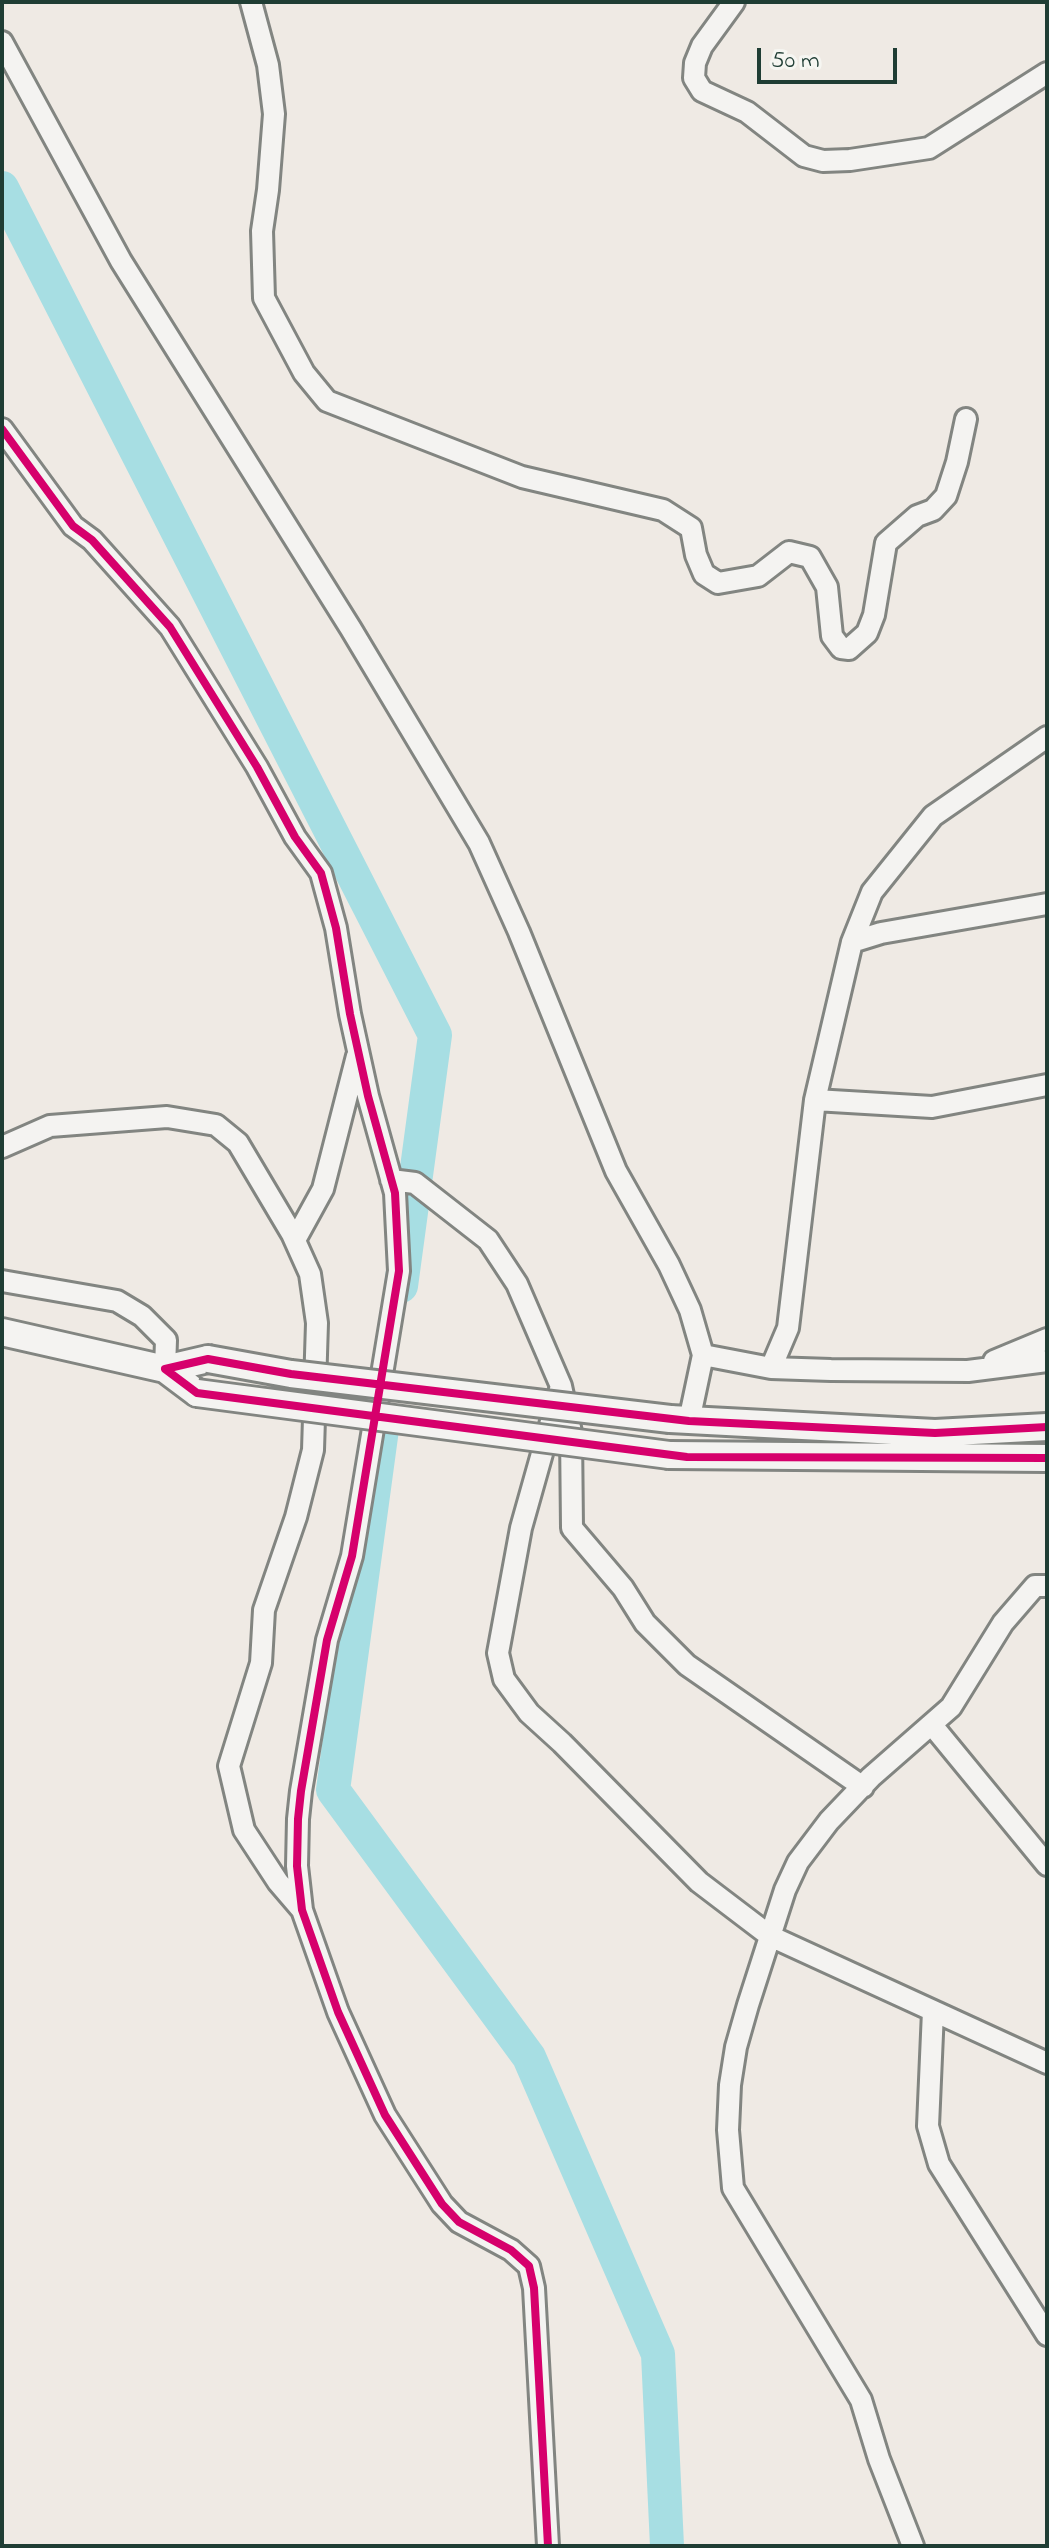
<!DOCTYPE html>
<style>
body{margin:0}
#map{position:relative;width:1049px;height:2548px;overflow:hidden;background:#efeae4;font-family:"Indie Flower",sans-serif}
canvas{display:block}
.frame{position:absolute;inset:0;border:4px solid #1f3d34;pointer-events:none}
.scale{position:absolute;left:757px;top:48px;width:140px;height:36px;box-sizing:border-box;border:4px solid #1f3d34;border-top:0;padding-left:10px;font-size:24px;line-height:28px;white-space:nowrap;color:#1f3d34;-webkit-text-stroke:6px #f6f6f2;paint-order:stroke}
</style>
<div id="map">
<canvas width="1049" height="2548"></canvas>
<div class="frame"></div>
<div class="scale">50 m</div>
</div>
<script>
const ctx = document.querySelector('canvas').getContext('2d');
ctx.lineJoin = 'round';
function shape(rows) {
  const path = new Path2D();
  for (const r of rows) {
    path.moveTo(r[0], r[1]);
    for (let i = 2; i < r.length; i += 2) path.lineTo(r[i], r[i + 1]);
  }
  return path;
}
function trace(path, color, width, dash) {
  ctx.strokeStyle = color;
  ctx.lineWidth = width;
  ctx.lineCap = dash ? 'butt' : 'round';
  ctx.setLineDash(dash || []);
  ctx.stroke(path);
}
trace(shape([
 [2,188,435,1035,401,1286],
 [382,1429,333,1790,529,2057,658,2354,667,2546]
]), '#a7dee3', 34);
const minor = shape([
 [251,2,268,65,274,114,268,190,262,231,264,298,304,373,327,401,522,477,663,510,691,528,696,555,704,574,718,583,758,576,789,552,810,557,827,587,832,636,841,648,849,649,867,633,874,615,886,543,917,516,933,510,946,496,957,462,966,419],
 [734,2,702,46,695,63,694,78,702,91,747,112,804,156,823,161,850,160,929,148,1047,73],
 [2,42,121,261,351,629,479,843,519,932,616,1171,669,1265,690,1310,703,1355,689,1421],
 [2,429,73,526,92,540,170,627,257,767,295,837,321,873,336,928,350,1014,368,1096,395,1193,399,1271,352,1556,327,1640,301,1791,298,1819,297,1866,302,1910,338,2012,385,2115,442,2204,459,2222,511,2250,529,2266,534,2288,548,2546],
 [852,942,881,933,1047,904],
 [815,1100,932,1107,1047,1085],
 [2,1147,50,1126,167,1117,216,1125,238,1143,292,1234,310,1274,317,1323,313,1450,296,1517,264,1610,261,1663,229,1766,244,1830,278,1882,302,1910],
 [391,1180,415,1183,488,1240,517,1284,561,1386,571,1432,572,1528,623,1588,645,1623,687,1665,863,1787],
 [295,1240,323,1189,357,1056],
 [2,1281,117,1301,142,1316,166,1340,165,1369],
 [703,1355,771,1368,831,1370,968,1371,1047,1361],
 [994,1361,1047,1339],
 [771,1368,788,1328,815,1100,852,942,872,892,933,816,1047,737],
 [561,1386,521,1528,498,1653,504,1679,529,1713,562,1743,699,1882,770,1936,1047,2063],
 [932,1725,1047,1865],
 [933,2011,928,2126,939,2164,1047,2335],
 [913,2546,879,2459,861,2400,733,2188,728,2130,730,2085,736,2047,748,2005,785,1890,798,1862,829,1821,871,1777,951,1707,1003,1623,1035,1586,1047,1586]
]);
const tertiary = shape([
 [2,1332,165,1369],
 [197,1393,165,1369,208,1359],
 [670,1419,935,1433,1047,1427],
 [669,1455,1047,1458]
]);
trace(minor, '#828581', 26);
trace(tertiary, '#828581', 32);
trace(minor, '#f4f3f1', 20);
trace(tertiary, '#f4f3f1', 26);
const tertiaryBridge = shape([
 [208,1359,291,1374,670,1419],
 [197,1393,669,1455]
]);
trace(tertiaryBridge, '#828581', 32, []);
trace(tertiaryBridge, '#f4f3f1', 26);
trace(shape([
 [2,429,73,526,92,540,170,627,257,767,295,837,321,873,336,928,350,1014,368,1096,395,1193,399,1271,352,1556,327,1640,301,1791,298,1819,297,1866,302,1910,338,2012,385,2115,442,2204,459,2222,511,2250,529,2266,534,2288,548,2546],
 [1047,1427,935,1433,689,1421,291,1374,208,1359,165,1369,197,1393,687,1457,1047,1458]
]), '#d6006c', 8);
</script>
